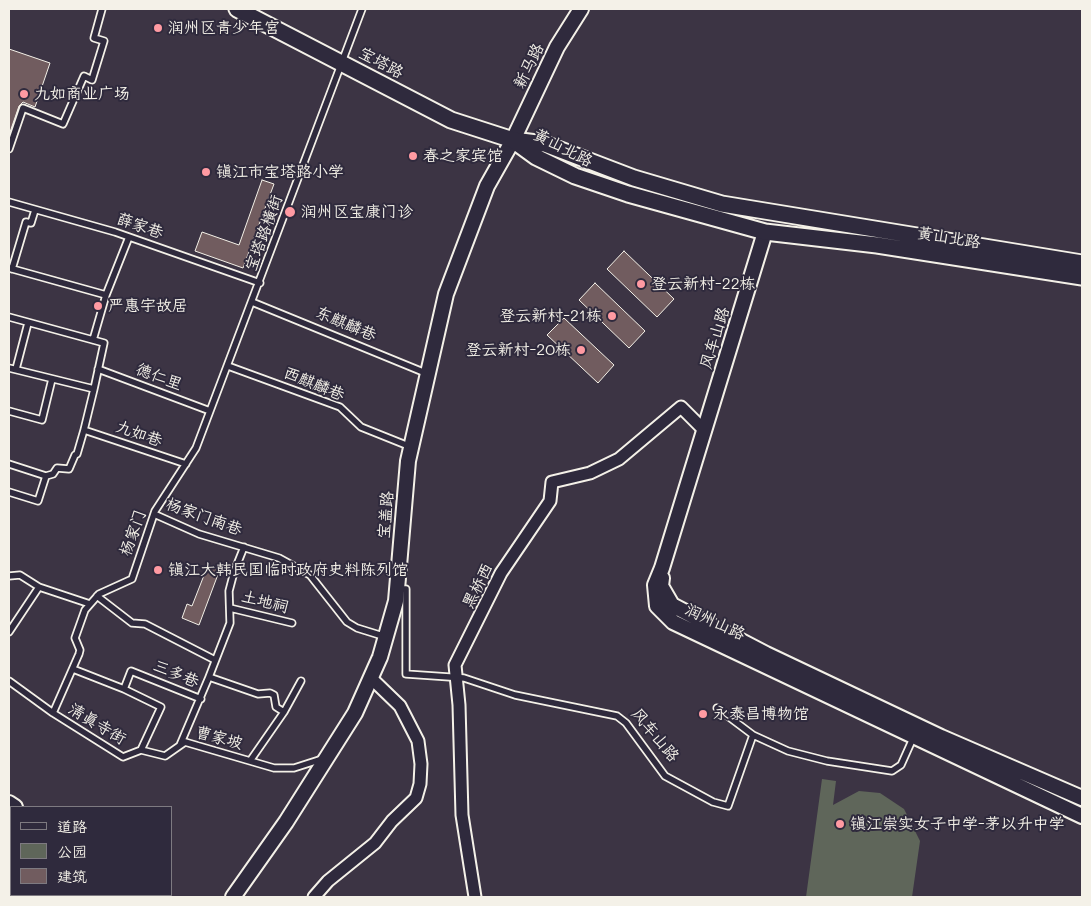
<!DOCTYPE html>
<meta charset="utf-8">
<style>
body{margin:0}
#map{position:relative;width:1091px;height:906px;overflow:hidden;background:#3c3444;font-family:Mali,"LXGW WenKai TC",sans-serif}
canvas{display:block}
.frame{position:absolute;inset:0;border:10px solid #f4f1e8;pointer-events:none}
.legend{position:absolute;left:10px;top:806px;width:162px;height:90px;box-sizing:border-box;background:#2f2a3d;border:1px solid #7e7a81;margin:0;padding:6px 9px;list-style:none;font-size:15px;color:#f4f1e8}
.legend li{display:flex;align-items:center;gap:10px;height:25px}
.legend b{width:25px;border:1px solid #7e7a81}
</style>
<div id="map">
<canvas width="1091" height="906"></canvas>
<div class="frame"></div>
<ul class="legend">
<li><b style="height:6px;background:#2f2a3d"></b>道路</li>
<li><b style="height:14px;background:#5f665a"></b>公园</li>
<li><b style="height:14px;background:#715c5f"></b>建筑</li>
</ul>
</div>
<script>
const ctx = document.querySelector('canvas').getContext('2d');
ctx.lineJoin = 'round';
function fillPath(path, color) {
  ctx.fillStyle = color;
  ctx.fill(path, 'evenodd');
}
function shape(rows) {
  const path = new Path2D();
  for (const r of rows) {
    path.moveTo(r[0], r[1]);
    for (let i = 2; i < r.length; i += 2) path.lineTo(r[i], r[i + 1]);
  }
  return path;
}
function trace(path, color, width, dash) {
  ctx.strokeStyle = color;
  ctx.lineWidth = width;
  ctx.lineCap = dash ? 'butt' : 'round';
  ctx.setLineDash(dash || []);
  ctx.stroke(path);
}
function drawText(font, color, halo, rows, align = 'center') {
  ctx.font = font + ' Mali,"LXGW WenKai TC",sans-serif';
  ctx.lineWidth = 4;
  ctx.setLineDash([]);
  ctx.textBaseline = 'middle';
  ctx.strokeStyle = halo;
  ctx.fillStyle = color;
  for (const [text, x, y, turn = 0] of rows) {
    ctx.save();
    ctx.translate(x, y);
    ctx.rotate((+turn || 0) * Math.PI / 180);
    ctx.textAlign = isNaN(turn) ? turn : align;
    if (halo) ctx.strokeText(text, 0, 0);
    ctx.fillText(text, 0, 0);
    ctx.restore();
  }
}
fillPath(shape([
 [822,779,836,781,833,805,859,791,880,793,904,809,920,841,912,897,806,897]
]), '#5f665a');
const building = shape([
 [9,49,50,63,35,107,23,102,19,106,9,135,9,49],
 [262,180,274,184,243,268,195,251,202,232,239,245,262,180],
 [624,251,674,299,657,317,607,269,624,251],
 [595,283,645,331,629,348,579,300,595,283],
 [564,318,614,365,598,383,547,335,564,318],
 [208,565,220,569,199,625,182,618,187,604,192,606,208,565]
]);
fillPath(building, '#715c5f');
trace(building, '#f4f1e8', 1);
const service = shape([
 [9,149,23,108,63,124,84,76,92,80,104,41,94,38,102,9],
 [9,202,115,232,260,283],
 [9,268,106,295],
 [12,269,26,222,31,223,35,210],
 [252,302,428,374],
 [9,317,104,343,94,389],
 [93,340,106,295,129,237],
 [228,366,340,407,361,427,411,447],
 [9,368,94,389,84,430,186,464],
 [16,369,28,323],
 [98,369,210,411],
 [9,411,42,420,52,379],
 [9,464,46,476],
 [9,492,38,501,46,476,53,474,57,468,69,469,75,455,77,454,84,430],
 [154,514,199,534,279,558,310,575,347,622,357,628,386,637],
 [244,547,234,572,229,591,230,623,209,677,258,694,270,693,274,695,276,707,284,712],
 [9,576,20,575,39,587,90,604],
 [398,589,406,589,406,674,464,678,515,695,617,716,626,723,665,776,713,802,728,806,753,735,788,751,827,761,892,771,901,765,914,736],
 [97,596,132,623,145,624,215,660],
 [230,608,292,623],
 [9,632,39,587],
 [73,669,124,689,131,671,201,699],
 [9,681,53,713,123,757,141,750,165,756,185,742,274,768,294,768,322,759],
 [124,689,161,707,141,750],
 [717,708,753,735],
 [53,713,79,654,80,650,75,638,85,610,99,594,132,579,155,511,196,448,362,9],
 [180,745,209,677],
 [250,761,284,712,301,681],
 [61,897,63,895]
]);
const minor = shape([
 [314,897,328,881,375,843,392,821,416,798,420,784,421,764,418,741,400,706,371,678],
 [475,897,462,815,459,705,455,665,501,573,550,501,552,482,590,473,619,459,681,407,705,431]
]);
const tertiary = shape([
 [765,232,662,568,655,585,657,606,673,622,1082,816],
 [662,578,661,586,672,605,766,654,941,737,1082,798],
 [9,803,15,807],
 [156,895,160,897],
 [233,897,286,822,355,713,380,657,396,601,408,461,446,294,487,186,513,140,557,47,581,9]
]);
const secondary = shape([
 [237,9,451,120,513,140,545,144,634,178,722,204,1082,263],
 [514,141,536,157,575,176,628,194,765,232,877,245,1082,277]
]);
trace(service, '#f4f1e8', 9);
trace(minor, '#f4f1e8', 15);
trace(tertiary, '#f4f1e8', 18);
trace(secondary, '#f4f1e8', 19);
trace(service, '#2f2a3d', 5.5);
trace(minor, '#2f2a3d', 11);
trace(tertiary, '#2f2a3d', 14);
trace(secondary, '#2f2a3d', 15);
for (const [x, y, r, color] of [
 [158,28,5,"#ff9aa2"],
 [24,94,5,"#ff9aa2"],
 [413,156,5,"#ff9aa2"],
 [206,172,5,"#ff9aa2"],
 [290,212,6,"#ff9aa2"],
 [641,284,5,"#ff9aa2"],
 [98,306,5,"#ff9aa2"],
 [612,316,5,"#ff9aa2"],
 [581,350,5,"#ff9aa2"],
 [158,570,5,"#ff9aa2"],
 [703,714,5,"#ff9aa2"],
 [840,824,5,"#ff9aa2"]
]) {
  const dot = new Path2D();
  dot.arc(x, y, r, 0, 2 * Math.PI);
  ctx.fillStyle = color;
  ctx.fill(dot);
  trace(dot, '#2f2a3d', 2);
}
drawText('16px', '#f4f1e8', '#2f2a3d', [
 ["润州区青少年宫",168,28],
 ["九如商业广场",34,94],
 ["春之家宾馆",423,156],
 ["镇江市宝塔路小学",216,172],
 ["润州区宝康门诊",301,212],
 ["登云新村-22栋",651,284],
 ["严惠宇故居",108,306],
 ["登云新村-21栋",602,316,"right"],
 ["登云新村-20栋",571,350,"right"],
 ["镇江大韩民国临时政府史料陈列馆",168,570],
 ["永泰昌博物馆",713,714],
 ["镇江崇实女子中学-茅以升中学",850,824]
], 'left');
drawText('16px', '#f4f1e8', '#2f2a3d', [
 ["宝塔路",381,63,28],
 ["新马路",529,66,-64],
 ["黄山北路",563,148,27],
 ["薛家巷",140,226,19],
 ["宝塔路横街",264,233,-70],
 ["黄山北路",949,238,9],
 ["东麒麟巷",346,324,23],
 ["风车山路",715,338,-73],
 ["德仁里",159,377,21],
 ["西麒麟巷",314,384,22],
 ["九如巷",139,434,19],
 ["宝盖路",386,515,-85],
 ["杨家门南巷",204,517,20],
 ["杨家门",133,533,-70],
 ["黑桥西",478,586,-63],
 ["土地祠",265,602,14],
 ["润州山路",715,622,25],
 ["三多巷",176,674,22],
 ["清真寺街",97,724,31],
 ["风车山路",655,735,50],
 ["曹家坡",219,738,15]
]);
</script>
